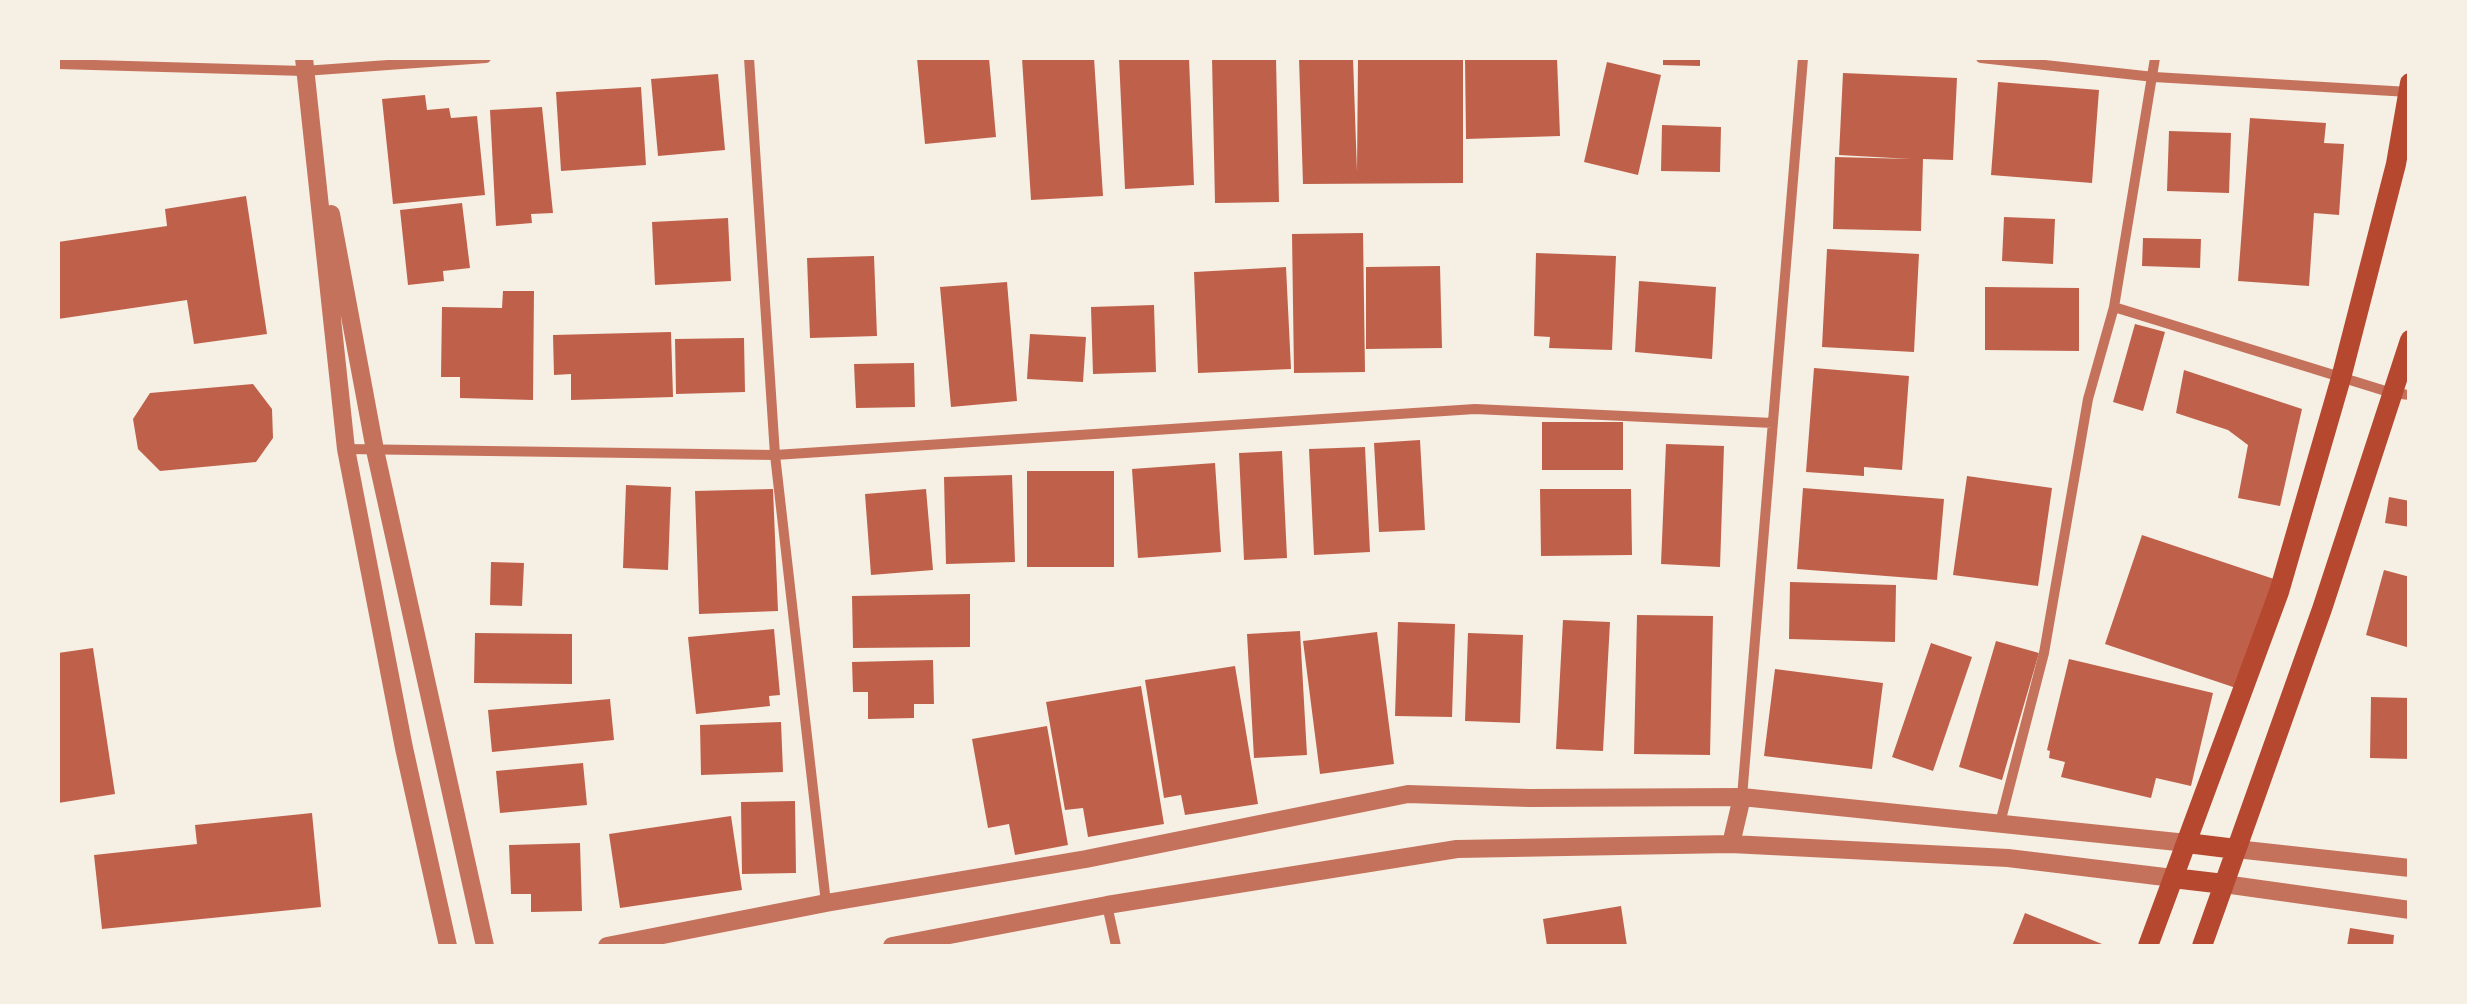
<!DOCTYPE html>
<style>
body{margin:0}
#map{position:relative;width:2467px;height:1004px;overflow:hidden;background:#f6efe4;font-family:"Sofia Sans Condensed",sans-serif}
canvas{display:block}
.frame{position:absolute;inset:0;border:60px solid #f6efe4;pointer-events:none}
</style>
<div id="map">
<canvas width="2467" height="1004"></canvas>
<div class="frame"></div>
</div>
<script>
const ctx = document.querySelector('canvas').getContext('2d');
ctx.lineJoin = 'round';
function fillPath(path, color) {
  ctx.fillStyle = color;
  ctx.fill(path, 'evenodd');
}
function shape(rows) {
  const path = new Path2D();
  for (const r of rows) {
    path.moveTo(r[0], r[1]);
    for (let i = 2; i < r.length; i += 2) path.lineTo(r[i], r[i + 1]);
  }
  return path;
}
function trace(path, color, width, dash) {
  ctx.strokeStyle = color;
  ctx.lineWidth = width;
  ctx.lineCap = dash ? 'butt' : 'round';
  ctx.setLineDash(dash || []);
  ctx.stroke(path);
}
fillPath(shape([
 [917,58,989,58,996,137,925,144],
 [1022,58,1094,58,1103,196,1031,200],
 [1119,58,1189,58,1194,185,1125,189],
 [1212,58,1276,58,1279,202,1215,203],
 [1299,58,1353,58,1357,172,1358,58,1463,58,1463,183,1303,184],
 [1465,58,1557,58,1560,136,1466,139],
 [1663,58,1700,58,1700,66,1663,65],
 [1607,62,1661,75,1638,175,1584,162],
 [1843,73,1957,78,1953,160,1923,159,1921,231,1833,229,1835,157,1911,159,1839,155],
 [718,74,725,150,658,156,651,79],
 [1998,82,2099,90,2092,183,1991,175],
 [641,87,646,165,561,171,556,92],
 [425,95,427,110,449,108,451,118,477,116,485,195,393,204,382,99],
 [542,107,553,213,531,214,532,223,496,226,490,110],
 [2250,118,2326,123,2324,143,2344,144,2339,215,2314,213,2309,286,2238,281],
 [1662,125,1721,127,1720,172,1661,171],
 [2169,131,2231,133,2229,193,2167,191],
 [246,196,267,334,194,344,187,300,58,319,58,242,167,226,165,209],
 [462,203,470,268,443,271,444,281,408,285,400,210],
 [2004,217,2055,219,2053,264,2002,261],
 [728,218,731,281,655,285,652,222],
 [1363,233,1365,372,1294,373,1292,234],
 [2143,238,2201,239,2200,268,2142,266],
 [1827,249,1919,254,1914,352,1822,347],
 [1536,253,1616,256,1612,350,1549,348,1550,337,1534,336],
 [874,256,877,336,810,338,807,258],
 [1440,266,1442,348,1366,349,1366,267],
 [1286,267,1291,369,1198,373,1194,272],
 [1639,281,1716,287,1712,359,1635,352],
 [1007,282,1017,401,951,407,940,287],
 [1985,287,2079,288,2079,351,1985,350],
 [503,291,534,291,533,400,460,398,460,377,441,377,442,307,502,308],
 [1154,305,1156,372,1093,374,1091,307],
 [2135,324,2165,332,2143,411,2113,402],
 [671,332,673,397,571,400,571,374,554,375,553,335],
 [1030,334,1086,337,1083,382,1027,379],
 [744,338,745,392,676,394,675,339],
 [914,363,915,407,856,408,854,364],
 [1814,368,1909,376,1902,470,1864,467,1864,476,1806,472],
 [2184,370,2302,409,2280,506,2238,498,2248,445,2228,430,2176,413],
 [253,384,272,409,273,438,256,462,160,471,138,449,133,419,150,393],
 [1542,422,1623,422,1623,470,1542,470],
 [1420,440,1425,530,1379,532,1374,443],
 [1666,444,1724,446,1720,567,1661,564],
 [1365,447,1370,552,1314,555,1309,449],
 [1282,451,1287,558,1244,560,1239,453],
 [1215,463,1221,552,1138,558,1132,469],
 [1027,471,1114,471,1114,567,1027,567],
 [1012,475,1015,562,946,564,944,477],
 [1967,476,2052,488,2038,586,1953,575],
 [626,485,671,487,668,570,623,568],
 [1803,488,1944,499,1937,580,1797,569],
 [773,489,778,611,699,614,695,491],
 [926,489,933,570,871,575,865,494],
 [1540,489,1631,489,1632,555,1541,556],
 [2389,497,2410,501,2410,527,2385,523],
 [2142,535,2277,580,2239,689,2105,644],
 [491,562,524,563,522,606,490,605],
 [2384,570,2410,577,2410,648,2366,635],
 [1790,582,1896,585,1895,642,1789,639],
 [970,594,970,647,853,648,852,596],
 [1637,615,1713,616,1710,755,1634,754],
 [1563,620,1610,622,1603,751,1556,749],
 [1398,622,1455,624,1452,717,1395,716],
 [774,629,780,695,769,696,770,706,696,714,688,637],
 [1300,631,1307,755,1254,758,1247,634],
 [1377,632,1394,764,1320,774,1303,641],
 [475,633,572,634,572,684,474,683],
 [1468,633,1523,635,1520,723,1465,721],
 [1996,641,2039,653,2002,780,1959,767],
 [1931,643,1972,657,1933,771,1892,757],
 [93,648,115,794,58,803,58,653],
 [2069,659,2213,693,2191,786,2156,778,2151,798,2061,777,2065,762,2049,758,2050,751,2047,750],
 [933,660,934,704,914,704,914,718,868,719,868,692,853,692,852,662],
 [1235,666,1258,804,1185,815,1181,795,1164,798,1145,680],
 [1775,669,1883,683,1872,769,1764,756],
 [1141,686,1164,824,1088,837,1083,808,1065,810,1046,702],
 [2371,697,2410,698,2410,759,2370,758],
 [610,699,614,740,492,752,488,710],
 [781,722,783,772,701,775,700,725],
 [1047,726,1068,845,1015,855,1009,824,988,828,972,739],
 [583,763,587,805,500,813,496,771],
 [795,801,796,873,742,874,741,802],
 [312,813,321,907,102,929,94,855,197,844,195,825],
 [731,816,742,890,620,908,609,834],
 [580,843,582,911,531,912,531,894,511,894,509,845],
 [1621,906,1627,946,1547,946,1543,919],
 [2025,913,2107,946,2012,946],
 [2350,928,2394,935,2393,946,2347,946]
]), '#bf614a');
trace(shape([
 [749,58,775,455,826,903],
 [1981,58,2154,77,2409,92],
 [58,64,304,71,486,58],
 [2114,307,2392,393,2410,395],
 [346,449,775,455,1475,409,1773,423],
 [1742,797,1803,58],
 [2000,823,2044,653,2088,399,2114,307,2155,58],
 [1107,905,1116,946]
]), '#c5725c', 10);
trace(shape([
 [304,58,346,449,404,748,448,946],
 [331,214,375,450,485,946],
 [1731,844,1742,797],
 [2236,849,2410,868],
 [2224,884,2410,910],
 [607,946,826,903,1086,859,1408,794,1529,798,1742,797,2187,843],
 [892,946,1107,905,1457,849,1731,844,2008,858,2173,878]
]), '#c5725c', 18);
trace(shape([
 [2187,843,2236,849],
 [2173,878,2224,884],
 [2148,946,2279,592,2341,378,2396,164,2410,83],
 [2202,946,2322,609,2410,340]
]), '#b5482f', 20);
</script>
